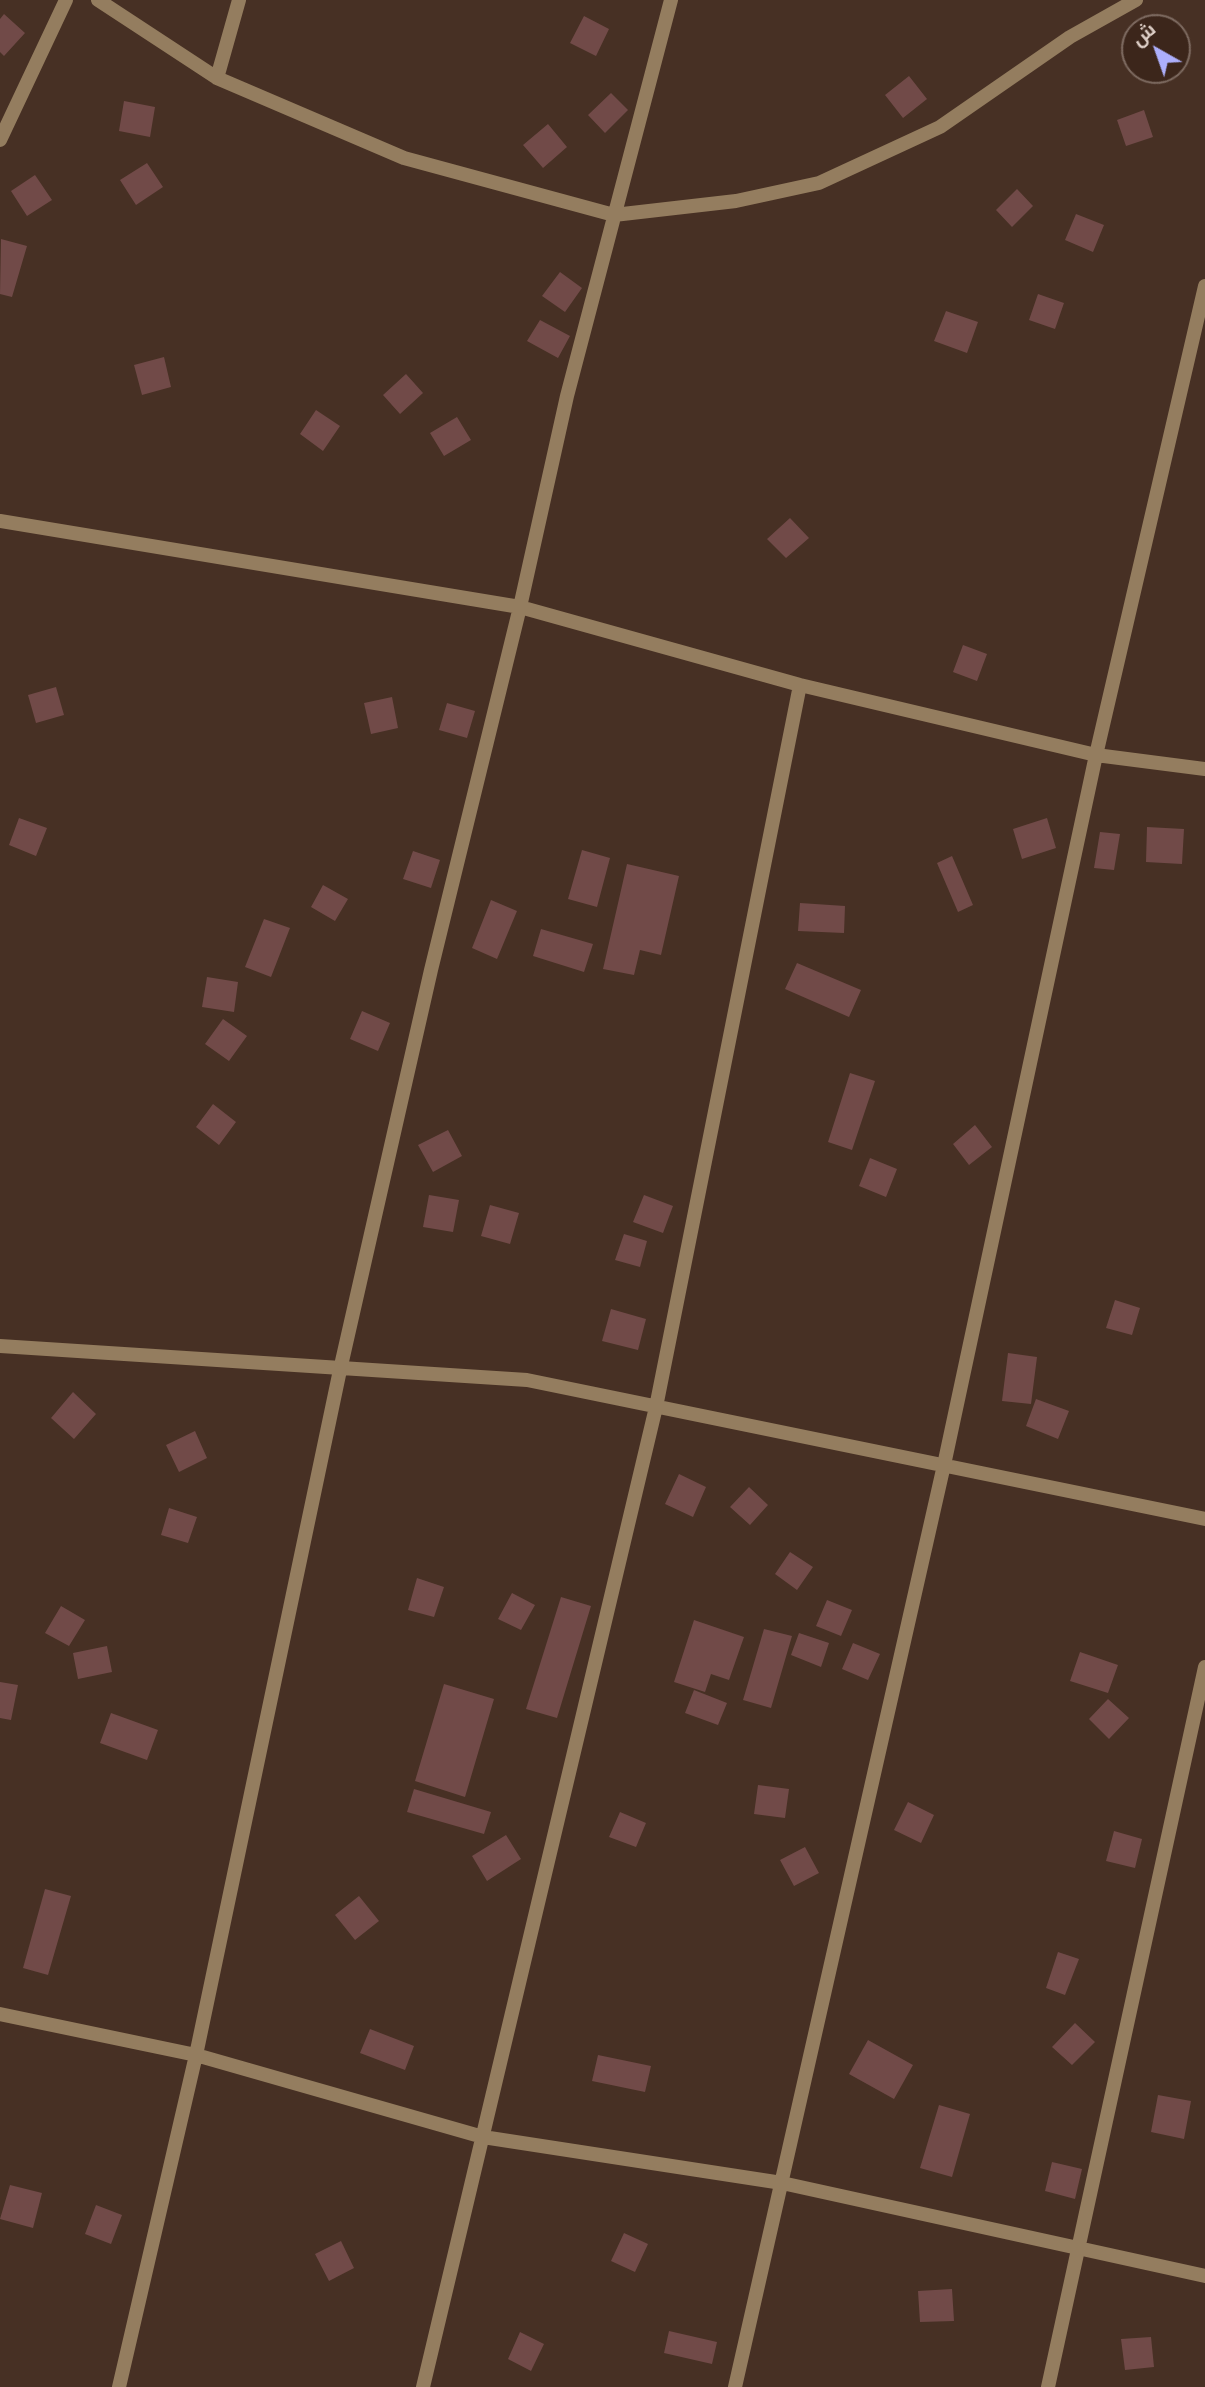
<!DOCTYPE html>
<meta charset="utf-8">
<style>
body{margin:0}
#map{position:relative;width:1205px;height:2387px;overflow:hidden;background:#473024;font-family:Jost,Cairo,sans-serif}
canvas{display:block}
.north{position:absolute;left:1121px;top:14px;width:70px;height:70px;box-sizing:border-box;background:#3c261b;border:2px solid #7d6a60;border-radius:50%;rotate:320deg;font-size:19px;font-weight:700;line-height:28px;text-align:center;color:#decfc7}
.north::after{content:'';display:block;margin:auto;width:24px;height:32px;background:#adaffb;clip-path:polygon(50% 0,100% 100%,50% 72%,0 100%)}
</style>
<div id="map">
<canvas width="1205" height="2387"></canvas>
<div class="north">ش</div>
</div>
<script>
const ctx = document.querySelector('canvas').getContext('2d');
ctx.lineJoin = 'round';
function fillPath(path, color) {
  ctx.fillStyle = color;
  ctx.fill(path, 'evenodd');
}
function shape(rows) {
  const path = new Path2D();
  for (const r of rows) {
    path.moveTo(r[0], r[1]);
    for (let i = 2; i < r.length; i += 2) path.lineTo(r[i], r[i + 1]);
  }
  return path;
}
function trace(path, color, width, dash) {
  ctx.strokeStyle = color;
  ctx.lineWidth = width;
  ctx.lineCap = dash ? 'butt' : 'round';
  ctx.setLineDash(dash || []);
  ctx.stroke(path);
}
fillPath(shape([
 [4,14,25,33,4,56,0,52,0,19],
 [584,16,609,29,596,56,570,43],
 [909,76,927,99,903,118,885,95],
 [611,93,628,110,605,133,588,115],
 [124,101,155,107,150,137,119,131],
 [1144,110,1153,137,1126,146,1117,120],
 [548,124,567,147,543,168,523,145],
 [147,163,163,187,136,205,120,180],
 [35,175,52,200,27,216,11,191],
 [1017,189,1033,206,1012,227,996,210],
 [1076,214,1104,225,1093,252,1065,240],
 [1,239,27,246,12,297,0,294],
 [560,272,582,288,565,312,542,296],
 [1038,294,1064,303,1055,329,1029,320],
 [946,311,978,322,967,353,934,341],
 [540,320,570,336,558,358,527,341],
 [164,357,171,387,142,395,134,365],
 [406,374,423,393,400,414,383,395],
 [316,410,340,426,323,451,300,434],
 [457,417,471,440,444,456,430,433],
 [790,518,809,538,786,558,767,539],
 [963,645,987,654,977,681,953,672],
 [56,687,64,715,36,723,28,695],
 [392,697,398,728,371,734,364,703],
 [447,703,475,711,467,738,439,730],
 [19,818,47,828,36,856,9,845],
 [1047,818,1056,848,1022,859,1013,829],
 [1147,827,1184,829,1182,864,1146,862],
 [1100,832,1120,834,1114,870,1094,868],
 [582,850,610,858,597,907,568,899],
 [413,851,440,860,431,888,403,879],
 [952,856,973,905,958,912,937,863],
 [627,864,679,876,661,955,640,950,634,975,603,969],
 [323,885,348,899,335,921,311,907],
 [491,900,517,911,497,959,472,948],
 [800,903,845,906,844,933,798,931],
 [264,919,290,928,271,977,245,967],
 [541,929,593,944,584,972,533,956],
 [797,963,861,990,849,1017,785,989],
 [207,977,238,982,234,1012,202,1007],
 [362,1011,390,1023,378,1051,350,1039],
 [223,1019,247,1036,229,1061,205,1044],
 [850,1073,875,1081,852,1150,828,1142],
 [213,1104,236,1122,219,1145,196,1127],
 [975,1125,992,1147,969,1165,953,1144],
 [448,1130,462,1156,433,1172,418,1145],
 [870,1158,897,1169,886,1197,859,1186],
 [429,1195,459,1200,453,1232,423,1227],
 [644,1195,673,1206,663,1233,633,1222],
 [490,1205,519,1213,510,1244,481,1236],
 [624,1234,647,1241,640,1267,615,1260],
 [1115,1300,1140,1308,1132,1335,1106,1328],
 [611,1309,646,1319,638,1350,602,1341],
 [1008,1353,1037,1357,1031,1404,1002,1401],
 [73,1392,96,1414,74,1439,51,1418],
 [1036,1399,1069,1411,1058,1439,1026,1426],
 [195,1431,207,1458,179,1472,166,1445],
 [679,1474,706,1487,693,1517,665,1504],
 [749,1487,768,1505,750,1525,730,1507],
 [169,1508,197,1517,188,1543,161,1535],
 [790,1552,813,1567,797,1590,775,1574],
 [417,1578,444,1587,434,1617,408,1610],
 [512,1593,535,1605,521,1630,498,1619],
 [561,1597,591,1606,557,1718,526,1709],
 [827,1600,852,1610,841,1636,816,1626],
 [61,1606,85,1620,69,1646,45,1633],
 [694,1620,744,1637,729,1680,711,1674,705,1692,674,1682],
 [764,1629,792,1636,771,1708,743,1700],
 [799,1633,829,1643,821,1667,791,1655],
 [853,1643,880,1654,868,1680,842,1669],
 [107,1646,112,1672,78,1679,73,1653],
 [1080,1652,1118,1665,1108,1693,1070,1681],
 [0,1682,18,1685,11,1720,0,1718],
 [444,1684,494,1699,465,1797,415,1781],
 [694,1690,727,1703,718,1725,685,1713],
 [1108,1699,1129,1718,1109,1739,1089,1719],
 [111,1713,158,1730,147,1760,100,1743],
 [758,1785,789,1789,785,1818,754,1814],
 [414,1789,491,1812,484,1834,407,1812],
 [908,1802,934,1815,921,1843,894,1830],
 [620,1812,646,1823,636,1847,609,1837],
 [1114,1831,1142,1839,1135,1868,1106,1861],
 [506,1835,521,1859,487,1881,472,1856],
 [805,1847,819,1873,794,1886,780,1860],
 [45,1889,71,1896,48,1975,23,1968],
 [359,1896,379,1921,355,1940,335,1915],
 [1058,1952,1079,1959,1065,1995,1046,1988],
 [1075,2023,1095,2042,1072,2065,1052,2047],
 [370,2029,414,2046,405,2070,360,2053],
 [868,2040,913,2065,894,2099,849,2074],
 [598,2055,651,2066,645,2092,592,2081],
 [1158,2095,1191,2101,1184,2139,1151,2132],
 [939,2105,970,2114,952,2177,920,2168],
 [1052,2162,1082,2169,1075,2199,1045,2191],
 [10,2185,42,2193,33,2228,0,2219],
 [96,2205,122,2215,111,2244,85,2234],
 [624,2233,648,2244,635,2272,611,2261],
 [341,2241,354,2268,329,2281,315,2254],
 [952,2289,954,2321,920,2322,918,2291],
 [669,2331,717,2342,712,2364,664,2353],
 [520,2332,544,2344,531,2371,508,2359],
 [1151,2337,1154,2367,1125,2370,1121,2339]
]), '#714a48');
trace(shape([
 [98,0,217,78,404,158,614,215,736,201,819,183,940,127,1070,37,1136,0],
 [217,78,239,0],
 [0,140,66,0],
 [0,521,520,607,800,685,1096,755,1205,769],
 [0,1346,527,1380,1205,1519],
 [0,2014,196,2055,483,2137,782,2183,1205,2276],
 [119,2387,196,2055,340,1370,431,970,520,607,567,396,671,0],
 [423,2387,656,1407,800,685],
 [735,2387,944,1465,1096,755,1205,286],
 [1048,2387,1205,1667]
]), '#947d5f', 14);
</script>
